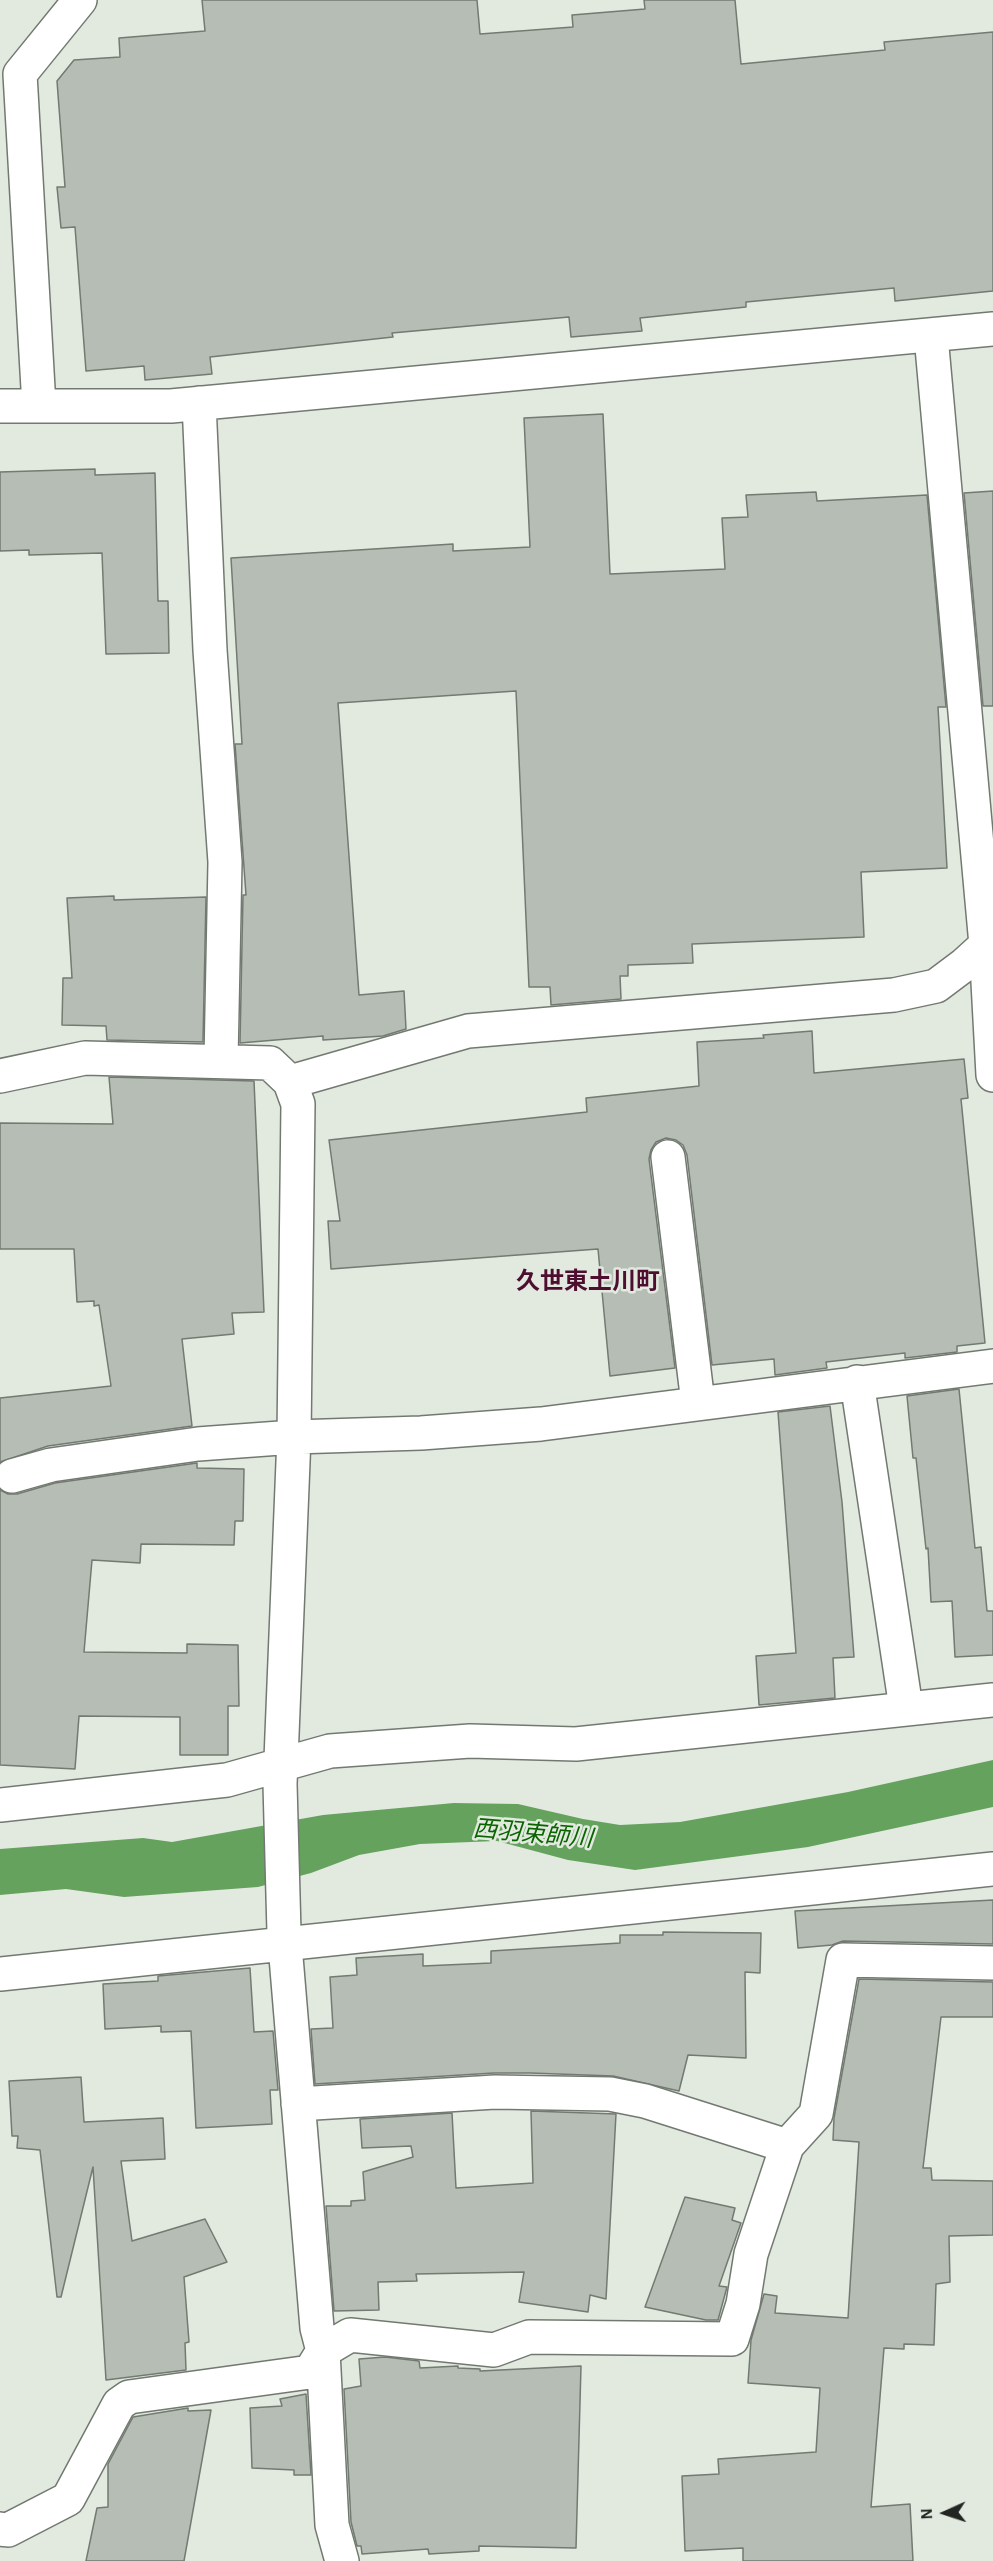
<!DOCTYPE html>
<meta charset="utf-8">
<style>
body{margin:0}
#map{position:relative;width:993px;height:2561px;overflow:hidden;background:#e2eae0;font-family:"Alegreya Sans",sans-serif}
canvas{display:block}
.north{position:absolute;left:915px;top:2483px;width:60px;height:60px;-webkit-text-stroke:4px #e2eae0;paint-order:stroke;rotate:267deg;font-size:16px;font-weight:700;line-height:24px;text-align:center;color:#222522}
.north::after{content:'';display:block;margin:auto;width:21px;height:27px;background:#222522;clip-path:polygon(50% 0,100% 100%,50% 72%,0 100%)}
</style>
<div id="map">
<canvas width="993" height="2561"></canvas>
<div class="north">N</div>
</div>
<script>
const ctx = document.querySelector('canvas').getContext('2d');
ctx.lineJoin = 'round';
function fillPath(path, color) {
  ctx.fillStyle = color;
  ctx.fill(path, 'evenodd');
}
function shape(rows) {
  const path = new Path2D();
  for (const r of rows) {
    path.moveTo(r[0], r[1]);
    for (let i = 2; i < r.length; i += 2) path.lineTo(r[i], r[i + 1]);
  }
  return path;
}
function trace(path, color, width, dash) {
  ctx.strokeStyle = color;
  ctx.lineWidth = width;
  ctx.lineCap = dash ? 'butt' : 'round';
  ctx.setLineDash(dash || []);
  ctx.stroke(path);
}
function drawText(font, color, halo, rows, align = 'center') {
  ctx.font = font + ' "Alegreya Sans","Noto Sans JP",sans-serif';
  ctx.lineWidth = 5;
  ctx.setLineDash([]);
  ctx.textBaseline = 'middle';
  ctx.strokeStyle = halo;
  ctx.fillStyle = color;
  for (const [text, x, y, turn = 0] of rows) {
    ctx.save();
    ctx.translate(x, y);
    ctx.rotate((+turn || 0) * Math.PI / 180);
    ctx.textAlign = isNaN(turn) ? turn : align;
    if (halo) ctx.strokeText(text, 0, 0);
    ctx.fillText(text, 0, 0);
    ctx.restore();
  }
}
fillPath(shape([
 [993,1760,993,1807,808,1847,635,1870,568,1860,497,1841,420,1844,359,1855,311,1873,258,1887,124,1897,66,1889,0,1895,0,1849,143,1838,172,1842,323,1815,454,1803,518,1804,583,1819,620,1825,680,1822,848,1792]
]), '#65a25d');
const building = shape([
 [202,0,477,0,480,34,573,27,572,15,645,9,644,0,735,0,741,64,885,50,884,42,993,32,993,291,895,301,894,288,746,302,746,307,640,318,642,331,571,337,569,317,392,333,393,337,210,357,212,374,145,380,144,366,86,371,75,227,61,228,57,187,65,187,57,81,74,60,120,57,119,38,205,31,202,0],
 [603,414,610,574,725,569,722,518,748,517,746,495,816,492,817,501,927,495,946,707,938,707,947,868,861,872,864,937,692,944,693,963,628,965,628,976,620,976,621,999,551,1005,550,987,529,987,516,691,338,703,359,995,404,991,406,1029,383,1036,323,1040,323,1036,240,1043,243,895,246,895,235,744,242,744,231,558,453,544,453,551,530,547,524,418,603,414],
 [95,469,95,475,155,473,158,601,168,601,169,653,106,654,102,553,29,555,29,550,0,551,0,472,95,469],
 [993,491,993,706,983,706,964,493,993,491],
 [114,896,114,900,206,897,203,1042,107,1040,106,1026,62,1025,63,978,72,978,67,898,114,896],
 [812,1031,814,1073,964,1059,968,1098,961,1099,985,1343,957,1346,957,1352,905,1358,905,1353,826,1362,827,1368,775,1375,774,1359,712,1365,687,1155,683,1145,676,1140,666,1138,656,1142,651,1150,649,1159,675,1368,610,1376,598,1249,331,1269,328,1221,340,1221,329,1140,587,1112,586,1098,699,1086,697,1042,764,1038,763,1035,812,1031],
 [109,1077,254,1081,264,1312,232,1313,234,1334,182,1339,192,1426,48,1446,0,1462,0,1398,111,1386,99,1305,94,1306,94,1301,77,1302,74,1249,0,1249,0,1123,113,1124,109,1077],
 [959,1389,975,1548,981,1547,987,1611,993,1611,993,1655,955,1657,952,1601,931,1602,928,1548,926,1549,916,1458,913,1458,907,1396,959,1389],
 [830,1406,842,1502,854,1657,833,1658,835,1698,759,1705,756,1656,796,1653,778,1412,830,1406],
 [197,1463,197,1468,244,1469,243,1521,235,1521,234,1545,141,1544,140,1563,92,1560,84,1652,187,1653,187,1644,238,1645,239,1706,228,1706,228,1755,180,1755,180,1717,79,1716,75,1769,0,1765,0,1490,8,1494,17,1494,55,1483,197,1463],
 [993,1900,993,1944,843,1941,832,1945,798,1948,795,1911,993,1900],
 [663,1932,761,1933,760,1973,745,1972,746,2058,688,2055,679,2091,613,2076,530,2073,494,2073,315,2084,311,2029,333,2028,330,1977,357,1975,356,1958,423,1954,423,1966,491,1963,491,1951,620,1943,620,1935,663,1935,663,1932],
 [250,1968,254,2032,273,2031,278,2090,270,2090,272,2124,196,2128,191,2031,161,2032,161,2026,105,2029,103,1984,158,1981,158,1976,250,1968],
 [859,1979,993,1982,993,2017,941,2017,923,2168,931,2168,932,2180,993,2181,993,2235,949,2236,950,2282,936,2284,934,2345,904,2344,904,2349,884,2348,871,2507,910,2504,913,2561,743,2561,743,2548,685,2551,682,2476,719,2474,718,2459,816,2452,820,2388,748,2383,751,2340,764,2294,777,2296,775,2313,848,2318,859,2142,833,2140,834,2118,859,1979],
 [81,2077,84,2122,163,2118,165,2159,121,2161,132,2241,205,2219,227,2262,184,2277,189,2342,185,2343,186,2370,106,2380,93,2167,61,2297,57,2297,40,2150,17,2148,18,2136,12,2136,9,2081,81,2077],
 [531,2111,616,2114,606,2299,590,2295,588,2312,519,2302,524,2272,416,2274,417,2281,378,2282,379,2310,334,2311,326,2206,351,2206,351,2201,365,2200,363,2172,413,2157,411,2146,362,2148,360,2119,452,2113,456,2188,533,2183,531,2111],
 [685,2197,735,2208,732,2220,741,2223,719,2286,727,2287,718,2320,706,2320,645,2307,685,2197],
 [385,2357,419,2361,420,2368,458,2366,458,2368,480,2369,480,2371,581,2366,576,2548,479,2546,479,2551,429,2554,428,2549,362,2554,361,2546,357,2546,351,2522,344,2389,361,2386,359,2359,385,2357],
 [306,2394,311,2475,294,2475,294,2470,252,2468,250,2408,282,2406,280,2399,306,2394],
 [188,2408,188,2411,211,2410,184,2561,86,2561,97,2508,108,2507,108,2464,133,2417,188,2408]
]);
fillPath(building, '#b5bdb4');
trace(building, '#727a71', 1.5);
const minor = shape([
 [931,336,986,945,993,1075],
 [199,403,210,650,225,862,221,1060],
 [0,406,171,406,993,329],
 [39,406,20,74,80,0],
 [0,1076,85,1058,270,1063,290,1082,298,1104,294,1437,280,1784,284,1933,317,2328,323,2351,332,2525,342,2561],
 [290,1082,468,1031,894,995,936,986,964,965,986,945],
 [668,1157,698,1403],
 [857,1382,906,1708],
 [12,1476,51,1465,198,1444,294,1437,421,1433,541,1424,993,1366],
 [0,1805,227,1780,330,1751,470,1741,576,1744,993,1700],
 [0,1974,993,1869],
 [298,2104,495,2092,610,2094,645,2101,787,2146,816,2114,843,1960,993,1963],
 [0,2529,8,2530,68,2499,119,2404,129,2397,310,2372,323,2351,350,2335,494,2350,529,2337,732,2339,743,2304,751,2254,787,2146]
]);
trace(minor, '#727971', 36);
trace(minor, '#fff', 33);
drawText('bold 24px', '#4d0e30', '#e2eae0', [
 ["久世東土川町",588,1282]
]);
drawText('italic 24px', '#0a6400', '#e2eae0', [
 ["西羽束師川",533,1834,5]
]);
</script>
